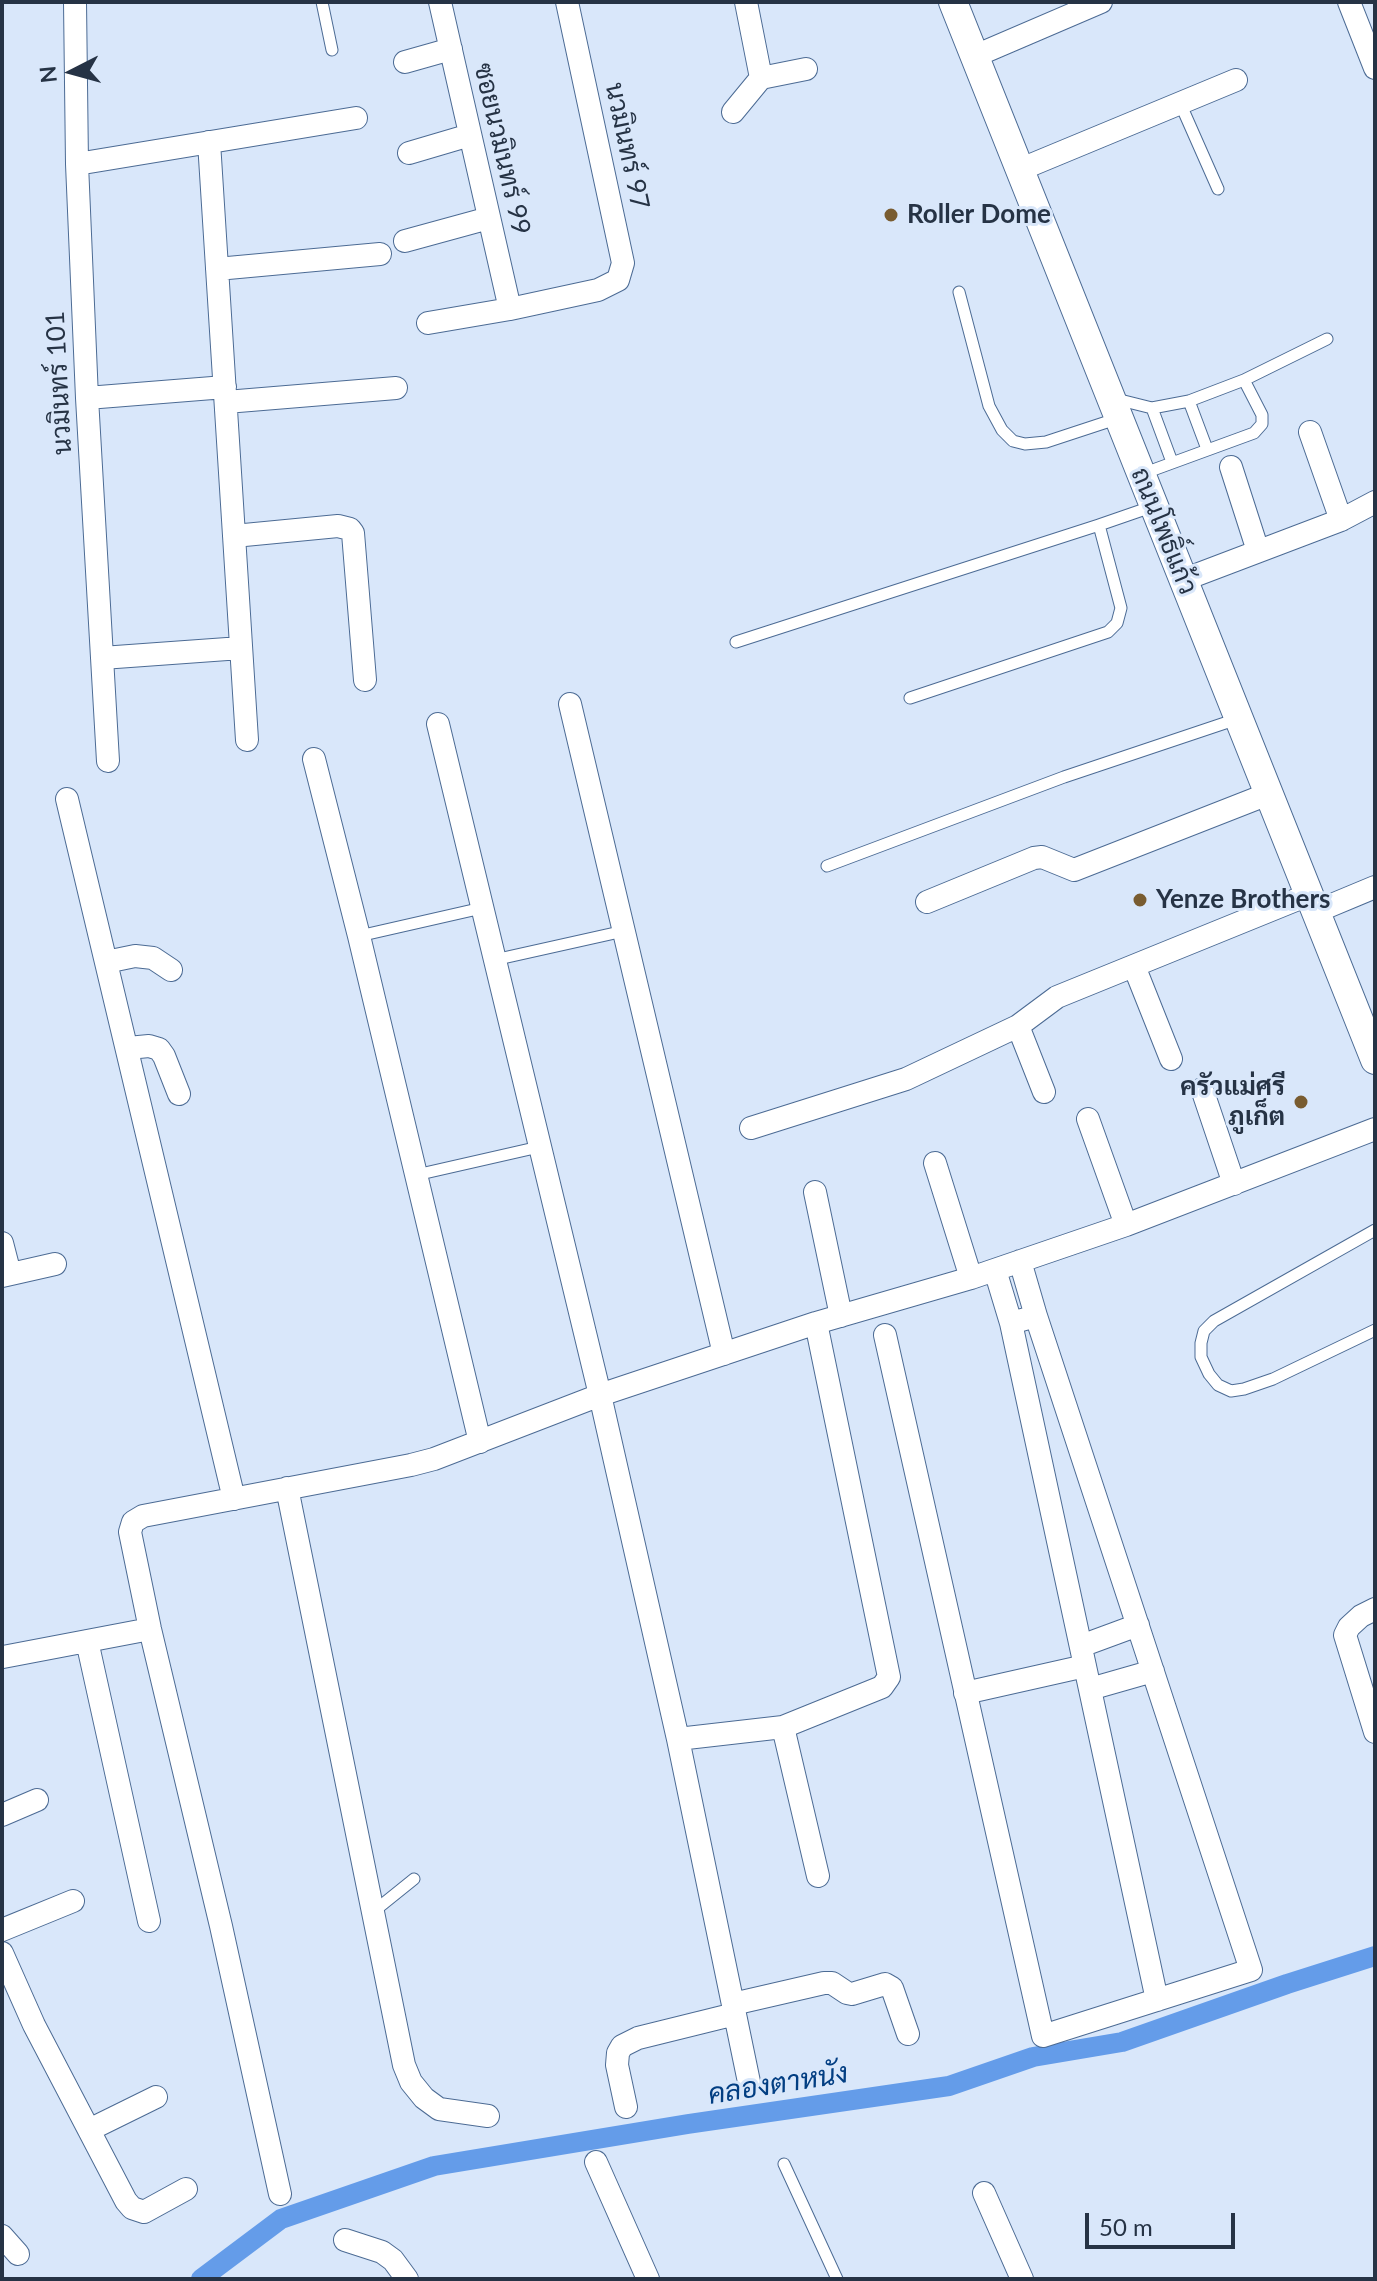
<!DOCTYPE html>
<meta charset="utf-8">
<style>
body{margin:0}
#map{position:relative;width:1377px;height:2281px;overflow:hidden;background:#d9e7fa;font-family:Lato,sans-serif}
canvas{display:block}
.frame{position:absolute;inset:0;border:4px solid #263345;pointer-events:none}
.north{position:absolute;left:32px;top:32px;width:80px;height:80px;-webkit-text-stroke:6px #d9e7fa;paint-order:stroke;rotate:264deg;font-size:22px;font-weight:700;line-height:32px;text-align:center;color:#263345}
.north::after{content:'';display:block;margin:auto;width:28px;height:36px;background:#263345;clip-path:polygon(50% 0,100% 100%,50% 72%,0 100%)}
.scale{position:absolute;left:1085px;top:2213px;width:150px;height:36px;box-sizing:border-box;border:4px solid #263345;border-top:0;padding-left:10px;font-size:24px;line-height:28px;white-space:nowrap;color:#263345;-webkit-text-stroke:6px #d9e7fa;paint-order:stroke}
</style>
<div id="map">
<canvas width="1377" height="2281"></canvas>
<div class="frame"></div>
<div class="north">N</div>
<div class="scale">50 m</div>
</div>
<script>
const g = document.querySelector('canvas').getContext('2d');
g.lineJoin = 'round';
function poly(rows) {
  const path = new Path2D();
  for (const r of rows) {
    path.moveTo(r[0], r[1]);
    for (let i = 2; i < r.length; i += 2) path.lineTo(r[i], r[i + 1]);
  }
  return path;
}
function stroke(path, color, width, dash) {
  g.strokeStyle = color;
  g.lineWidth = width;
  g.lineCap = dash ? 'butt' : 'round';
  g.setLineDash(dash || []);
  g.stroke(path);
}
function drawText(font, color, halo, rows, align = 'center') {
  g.font = font + ' Lato,Sarabun,sans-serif';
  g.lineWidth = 6;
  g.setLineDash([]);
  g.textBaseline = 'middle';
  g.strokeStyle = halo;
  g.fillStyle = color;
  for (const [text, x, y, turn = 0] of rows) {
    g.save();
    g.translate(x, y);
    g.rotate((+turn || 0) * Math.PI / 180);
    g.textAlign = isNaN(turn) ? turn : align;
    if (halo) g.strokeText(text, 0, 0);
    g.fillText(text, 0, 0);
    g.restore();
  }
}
stroke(poly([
 [201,2279,281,2219,434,2166,688,2124,949,2086,1033,2057,1122,2042,1287,1984,1375,1956]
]), '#649ce9', 20);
const service = poly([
 [322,2,332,50],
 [1180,103,1218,189],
 [959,292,989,406,1002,430,1013,441,1025,444,1046,442,1119,418],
 [1244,380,1327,339],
 [1116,399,1152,408,1189,401,1244,380,1262,415,1262,424,1254,433,1142,474],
 [1189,401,1207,449],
 [1152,408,1172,462],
 [1099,525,1154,506],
 [736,642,1099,525,1121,608,1117,623,1108,632,910,698],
 [827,866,1064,777,1237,719],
 [359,936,482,908],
 [494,960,624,931],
 [416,1175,539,1147],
 [1375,1230,1214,1321,1204,1331,1201,1343,1201,1357,1209,1374,1218,1385,1231,1391,1244,1389,1273,1379,1375,1330],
 [373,1912,414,1879],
 [784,2164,837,2279]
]);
const minor = poly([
 [75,2,77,164,87,398,108,761],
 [440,2,510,309],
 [746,2,761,78,806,69],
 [1349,2,1375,68],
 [975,56,1101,2],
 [405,62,451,49],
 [733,112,761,78],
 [209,142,247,740],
 [409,153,470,135],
 [77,164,356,118],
 [1019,170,1236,80],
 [405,241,489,218],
 [217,269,380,254],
 [428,323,510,309,598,290,618,280,623,263,567,2],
 [87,398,225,387],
 [226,402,396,388],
 [1310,432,1341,520],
 [1231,467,1258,551],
 [234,536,338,526,350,529,353,533,365,680],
 [1183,580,1341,520,1375,502],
 [102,658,241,648],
 [570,704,724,1354],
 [438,724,600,1395,678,1739,749,2082],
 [314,759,359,936,480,1442],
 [67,799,234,1499],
 [927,902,1034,858,1042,857,1074,870,1268,794],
 [1315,912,1375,887],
 [106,962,135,956,153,958,171,970],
 [1134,966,1171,1059],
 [1018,1026,1044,1092],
 [128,1048,149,1046,159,1049,164,1056,179,1094],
 [1202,1089,1234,1184],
 [1088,1119,1126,1225],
 [751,1128,906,1079,1018,1026,1057,997,1308,895],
 [935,1163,971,1278],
 [815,1192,841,1316],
 [2,1243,10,1274],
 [1020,1261,1036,1316],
 [995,1270,1011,1323,1157,2000],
 [2,1276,55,1264],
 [816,1323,889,1677,882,1687,783,1727,818,1876],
 [885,1335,1043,2036,1251,1970,1036,1316,1011,1323],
 [287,1488,404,2065,411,2082,424,2098,439,2109,488,2116],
 [1375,1609,1361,1616,1349,1627,1345,1635,1375,1732],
 [87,1641,149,1921],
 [1081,1646,1138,1625],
 [3,1657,150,1629],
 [1090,1689,1153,1671],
 [965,1693,1085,1666],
 [678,1739,783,1727],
 [2,1815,37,1800],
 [2,1930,73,1901],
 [2,1953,34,2025,126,2201,132,2208,144,2212,186,2189],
 [733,2004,824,1983,832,1983,847,1993,852,1994,885,1984,892,1988,908,2034],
 [626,2107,617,2065,618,2053,622,2046,638,2038,735,2014],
 [89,2130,156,2097],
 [596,2162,648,2279],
 [984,2193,1022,2279],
 [280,2194,221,1926,150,1629,130,1532,133,1522,143,1516,411,1465,434,1459,600,1395,816,1323,971,1278,1126,1225,1375,1129],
 [2,2236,18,2254],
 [345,2240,382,2252,393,2260,407,2279]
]);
const tertiary = poly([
 [953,2,1375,1060]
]);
stroke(service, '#4c6b94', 13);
stroke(minor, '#4c6b94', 24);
stroke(tertiary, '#4c6b94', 30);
stroke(service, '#fff', 11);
stroke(minor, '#fff', 22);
stroke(tertiary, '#fff', 28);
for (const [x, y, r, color] of [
 [891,215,8,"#795c30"],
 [1140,900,8,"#795c30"],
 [1301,1102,8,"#795c30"]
]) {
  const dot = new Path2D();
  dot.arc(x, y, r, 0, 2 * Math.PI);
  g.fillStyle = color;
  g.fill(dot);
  stroke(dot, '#d9e7fa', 3);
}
drawText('26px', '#263345', '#d9e7fa', [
 ["นวมินทร์ 97",627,146,78],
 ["ซอยนวมินทร์ 99",502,149,77],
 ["นวมินทร์ 101",59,383,-93],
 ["ถนนโพธิ์แก้ว",1164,531,68]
]);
drawText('bold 26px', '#263345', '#d9e7fa', [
 ["Roller Dome",907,215],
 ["Yenze Brothers",1156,900],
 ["ครัวแม่ศรี",1285,1087,"right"],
 ["ภูเก็ต",1285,1117,"right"]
], 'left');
drawText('italic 28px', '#023e82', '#d9e7fa', [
 ["คลองตาหนัง",778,2084,-9]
]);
</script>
